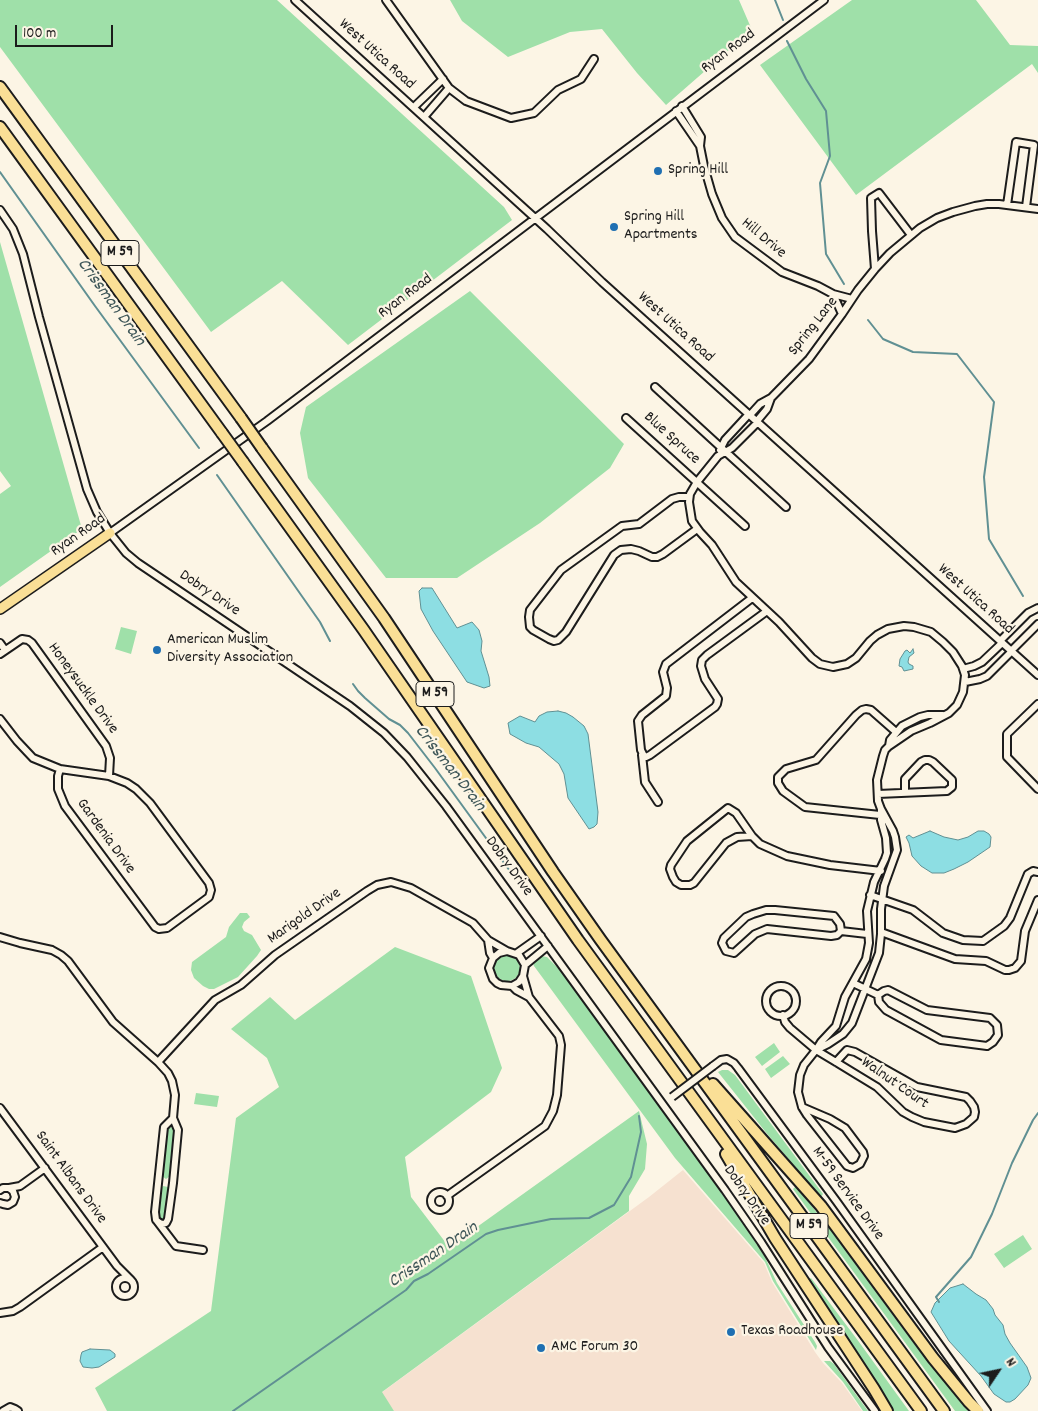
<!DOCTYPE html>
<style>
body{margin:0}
#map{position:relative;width:1038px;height:1411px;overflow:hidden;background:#fcf5e5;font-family:Dekko,sans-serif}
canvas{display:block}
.north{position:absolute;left:973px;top:1346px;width:50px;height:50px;-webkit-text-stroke:4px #fcf5e5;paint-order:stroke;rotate:56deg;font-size:14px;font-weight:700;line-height:20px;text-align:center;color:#1c1c1c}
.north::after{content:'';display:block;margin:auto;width:18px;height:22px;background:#1c1c1c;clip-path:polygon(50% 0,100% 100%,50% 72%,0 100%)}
.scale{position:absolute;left:15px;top:25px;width:98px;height:22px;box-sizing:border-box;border:2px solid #1c1c1c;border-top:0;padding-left:6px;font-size:15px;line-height:18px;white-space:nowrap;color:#1c1c1c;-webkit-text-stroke:4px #fcf5e5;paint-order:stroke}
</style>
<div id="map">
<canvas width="1038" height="1411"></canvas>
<div class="north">N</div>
<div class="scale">100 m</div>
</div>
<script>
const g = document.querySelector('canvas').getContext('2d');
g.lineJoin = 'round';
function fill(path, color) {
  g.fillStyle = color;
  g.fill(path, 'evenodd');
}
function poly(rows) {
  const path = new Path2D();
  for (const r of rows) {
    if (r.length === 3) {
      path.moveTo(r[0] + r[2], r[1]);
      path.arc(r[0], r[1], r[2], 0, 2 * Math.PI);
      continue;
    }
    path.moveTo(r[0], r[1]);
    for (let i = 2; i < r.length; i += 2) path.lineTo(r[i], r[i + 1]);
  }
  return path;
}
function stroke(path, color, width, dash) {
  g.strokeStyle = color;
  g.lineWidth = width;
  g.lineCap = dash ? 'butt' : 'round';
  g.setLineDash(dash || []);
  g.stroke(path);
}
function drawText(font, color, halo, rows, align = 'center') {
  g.font = font + ' Dekko,sans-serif';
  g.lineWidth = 4.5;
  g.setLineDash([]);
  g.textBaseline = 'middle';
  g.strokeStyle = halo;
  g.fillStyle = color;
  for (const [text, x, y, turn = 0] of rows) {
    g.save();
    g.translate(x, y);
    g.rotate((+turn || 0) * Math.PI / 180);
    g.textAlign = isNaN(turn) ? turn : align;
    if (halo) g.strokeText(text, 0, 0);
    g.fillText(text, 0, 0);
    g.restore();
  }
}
fill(poly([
 [683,1170,764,1263,772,1282,815,1352,823,1363,842,1383,862,1411,394,1411,381,1393,649,1197]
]), '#f6e1d0');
fill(poly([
 [0,0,277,0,504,207,512,220,348,345,282,281,211,332,0,47],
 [450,0,739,0,752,30,666,105,637,73,602,29,570,32,508,57,462,21],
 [852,0,976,0,1010,45,1038,46,1038,73,1032,64,856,195,760,65],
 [0,242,82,529,0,587,0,494,11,486,0,471],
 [470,291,624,444,610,468,540,523,457,578,386,578,308,478,300,433,306,407],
 [121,627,137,631,131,654,115,649],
 [240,913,247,913,250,917,244,922,242,927,244,931,252,935,261,950,257,956,238,977,214,989,209,989,203,986,194,978,191,970,192,962,226,937,229,927],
 [395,947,471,976,502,1068,491,1092,405,1157,411,1197,449,1247,639,1111,647,1144,645,1169,629,1196,629,1211,382,1392,394,1411,107,1411,95,1388,211,1311,236,1118,279,1087,267,1058,231,1029,270,997,295,1020],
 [507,968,13],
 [541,956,547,957,562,972,726,1197,765,1257,777,1283,815,1342,817,1346,816,1350,773,1281,765,1262,675,1158,534,966,533,963,536,958],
 [774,1043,780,1052,762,1066,755,1057],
 [783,1056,790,1064,771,1078,765,1069],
 [722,1070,728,1070,735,1075,823,1194,821,1197,768,1135,718,1072],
 [196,1093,219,1096,217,1107,194,1104],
 [172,1127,175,1130,170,1176,166,1179,162,1176,167,1129],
 [163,1186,168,1187,169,1189,166,1215,165,1218,161,1220,159,1217,158,1214,161,1189],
 [796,1186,832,1232,915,1345,968,1411,955,1411,793,1189],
 [1023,1235,1032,1249,1004,1268,994,1254],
 [811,1278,859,1342,909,1411,894,1411,809,1279],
 [824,1361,830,1361,834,1364,868,1411,863,1411,843,1382]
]), '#9fe0a9');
const water = poly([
 [422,588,432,588,457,628,472,622,479,630,482,641,481,651,489,677,490,686,484,688,467,682,433,631,421,609,419,591,422,588],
 [913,649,914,653,909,657,908,662,909,664,913,666,913,669,904,671,902,667,899,666,900,659,905,651,907,650,910,653,913,649],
 [558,711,566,713,573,717,584,726,588,734,598,812,597,824,594,827,589,829,568,798,564,774,559,764,539,747,526,743,510,734,508,723,520,716,535,722,539,716,547,712,558,711],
 [930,831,944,837,958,840,968,837,978,831,984,831,989,834,991,837,990,847,968,862,954,869,944,873,932,873,921,866,912,856,909,843,906,837,909,835,913,838,930,831],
 [963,1284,976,1294,986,1300,993,1309,995,1315,1003,1325,1005,1334,1010,1343,1027,1367,1031,1378,1028,1385,1015,1399,1010,1402,1006,1402,994,1394,981,1376,949,1341,931,1312,935,1303,950,1288,963,1284],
 [90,1349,110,1350,115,1354,115,1357,99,1367,92,1368,83,1367,80,1361,81,1355,82,1352,90,1349]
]);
fill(water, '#8ddee3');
stroke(water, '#609093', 1);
stroke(poly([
 [775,0,783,20],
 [787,41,806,79,826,111,830,156,820,183,826,254,844,284],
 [0,172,95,306,199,448],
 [868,320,883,339,913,352,957,354,994,402,984,477,989,539,1023,596],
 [217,475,320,622,330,641],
 [353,684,358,691,365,698,389,719,400,725,408,733,435,768,515,878],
 [939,1302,936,1297,971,1257,992,1214,1012,1163,1033,1120,1038,1113],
 [233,1411,406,1290,414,1281,428,1274,486,1234,498,1230,551,1219,589,1218,614,1205,631,1177,641,1132,639,1116]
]), '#609093', 2);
const minor = poly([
 [295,0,547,229,602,282,1038,675],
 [386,0,449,88,466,101,511,118,534,113,558,90,581,79,594,59],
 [414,107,443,79],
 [676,111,700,146,701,137,682,106],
 [424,117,449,88],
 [700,146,704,166,712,194,722,218,735,237,782,272,818,286,833,294],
 [1007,205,1016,142,1034,145,1026,207],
 [0,210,13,229,23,254,39,317,87,489,97,512,110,533,126,553,138,563,350,706,384,733,407,757,446,806,725,1190,761,1242,828,1347,875,1411],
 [875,269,890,253,920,228,937,218,953,212,975,206,987,204,999,204,1038,209],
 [842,314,833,294,852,299],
 [655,387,786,507],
 [771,398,809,359,842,314,858,290,875,269,872,231,871,198,879,193,911,235],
 [750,415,760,404,771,398,767,409,757,421],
 [626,418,745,526],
 [758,422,732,448,718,456,697,482,690,494,689,502,692,521,700,532,712,545,736,582,779,622,812,658,820,664,833,667,847,664,856,658,870,641,877,635,888,629,904,626,914,627,931,632,943,642,953,652,962,666,965,675,963,692,957,705,949,713,930,723,911,731,889,746],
 [720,450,725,440,749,414],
 [689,497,679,497,672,499,639,524,622,526,561,570,530,610,529,617,530,627,533,630,549,639,554,641,558,640,566,632,614,555,621,550,631,549,639,551,652,557,657,557,663,554,697,529],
 [110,533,267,421,824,0],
 [752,598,666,664,663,672,667,688,666,696,642,715,638,721,641,750,644,756,646,757,650,755,715,707,717,704,718,699,705,679,701,666,702,660,707,655,767,611],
 [1000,641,1028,613,1038,608],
 [0,643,5,650],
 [1011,651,1038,624],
 [0,654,22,639,28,640,32,643,106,746,110,758,109,776,127,783,136,789,150,803,209,883,211,890,209,897,167,928,159,929,155,927,65,806,58,789,58,776,60,769,33,758,17,741,0,719],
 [963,669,974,666,982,662,1002,643],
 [965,682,980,679,987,676,1012,651],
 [1038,704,1007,734,1007,757,1038,789],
 [642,755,645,782,658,802],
 [60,769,109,776],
 [878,794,947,791,952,787,952,780,933,762,929,760,925,760,921,762,905,779,905,792],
 [881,809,881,820,886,838,887,853,885,859,874,882,867,911,869,943,866,959,845,997,836,1026,821,1042,816,1050,828,1044,843,1034,852,1023,879,953,881,934,881,909,884,886,897,850,895,837,893,831,881,809,878,801,877,780,883,756,885,750,889,746,890,740,902,726,920,717,928,715,943,715],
 [880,815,805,807,783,791,778,783,778,777,786,769,816,760,856,715,862,710,866,709,871,710,896,732],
 [752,836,737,837,726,843,694,883,690,885,681,885,676,882,673,877,670,869,671,865,687,841,728,808,736,813,752,836,760,844,787,856,830,865,881,871],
 [870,895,913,910,943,933,963,940,983,941,1004,926,1010,918,1028,874,1033,871,1038,872],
 [841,931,840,924,834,916,775,910,766,910,753,914,746,917,724,938,722,943,726,951,734,953,755,934,767,929,831,936,837,935,841,931,867,934],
 [881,932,955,959,986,961,1005,970,1009,970,1015,968,1021,961,1025,931,1038,900],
 [0,937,20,943,52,950,61,955,68,961,113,1022,158,1062,168,1073,172,1081,175,1095,173,1118],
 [488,940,490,953,493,958],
 [517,953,541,936],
 [525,965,548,946],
 [853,983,878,995,879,1002,886,1010,941,1040,987,1046,993,1042,998,1035,997,1025,990,1018,927,1010,888,990,884,991,878,995],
 [512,986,516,990,529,997],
 [781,1001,15],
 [783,1015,785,1022,790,1028,816,1050,836,1062,877,1087,903,1112,912,1117,924,1122,955,1128,966,1124,974,1117,975,1112,974,1107,970,1101,966,1097,917,1087,855,1052,847,1050,836,1062],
 [158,1062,215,1000,241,985,275,955,367,891,377,885,391,882,411,888,473,923,488,940,507,951],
 [713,1066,721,1060,727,1059,734,1063,738,1068,837,1202,987,1411],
 [802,1107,830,1119,845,1128,863,1152,864,1156,860,1164,853,1168,847,1166,807,1115,802,1107,798,1092,800,1075,804,1065,816,1050],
 [0,1108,117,1266,131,1280],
 [173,1118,178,1130,173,1183,168,1219,166,1223,161,1224,156,1220,155,1212,164,1127,173,1118],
 [9,1188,20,1186,45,1168],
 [0,1190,3,1188,9,1188,13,1191,15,1197,13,1202,8,1205,3,1204,0,1203],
 [440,1201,9],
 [447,1196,451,1193,545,1126,553,1111,557,1095,561,1045,559,1036,529,997,523,976,525,965,519,955,507,951,499,953,493,958,489,968,493,979,497,983,501,985,512,986,519,982,523,976],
 [157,1221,176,1246,203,1250],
 [125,1287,9],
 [0,1313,13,1311,20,1307,103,1247],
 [3,1411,10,1407,15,1409,18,1411]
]);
const major = poly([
 [0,609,110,533]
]);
const highway = poly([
 [0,87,241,418],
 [0,127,222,433],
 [262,448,384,618,553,872,600,939,944,1411],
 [243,462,363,629,578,940,921,1411],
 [713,1084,821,1206,933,1358,969,1402,978,1411],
 [726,1154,775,1238,874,1389,887,1411]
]);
stroke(minor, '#1c1c1c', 10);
stroke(major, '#1c1c1c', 12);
stroke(highway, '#1c1c1c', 14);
stroke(minor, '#fcf5e5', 6);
stroke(major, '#fadf96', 9);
stroke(highway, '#fadf96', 10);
const minorBridge = poly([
 [672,1097,713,1066]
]);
const highwayBridge = poly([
 [241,418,262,448],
 [222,433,243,462]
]);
stroke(minorBridge, '#1c1c1c', 10, []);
stroke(highwayBridge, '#1c1c1c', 14, []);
stroke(minorBridge, '#fcf5e5', 6);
stroke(highwayBridge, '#fadf96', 10);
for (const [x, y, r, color] of [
 [658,171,5,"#1f6fb2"],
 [614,227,5,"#1f6fb2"],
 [157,650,5,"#1f6fb2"],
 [731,1332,5,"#1f6fb2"],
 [541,1348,5,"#1f6fb2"]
]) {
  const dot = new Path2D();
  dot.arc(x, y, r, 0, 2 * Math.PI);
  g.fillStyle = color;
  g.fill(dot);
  stroke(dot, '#fcf5e5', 2);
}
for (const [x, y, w] of [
 [120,253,38],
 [435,694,38],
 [809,1226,38]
]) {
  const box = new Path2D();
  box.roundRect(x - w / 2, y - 12.5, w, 25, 4);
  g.fillStyle = '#fcf5e5';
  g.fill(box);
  stroke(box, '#1c1c1c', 1);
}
drawText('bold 15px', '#1c1c1c', null, [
 ["M 59",120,253],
 ["M 59",435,694],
 ["M 59",809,1226]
]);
drawText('16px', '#1c1c1c', '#fcf5e5', [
 ["Ryan Road",729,52,-37],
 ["West Utica Road",376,55,42],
 ["Hill Drive",763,239,40],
 ["Ryan Road",406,297,-37],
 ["Spring Lane",814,327,-52],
 ["West Utica Road",675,328,42],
 ["Blue Spruce",671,439,42],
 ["Ryan Road",79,536,-35],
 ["Dobry Drive",209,594,34],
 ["West Utica Road",975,600,42],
 ["Honeysuckle Drive",82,689,54],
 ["Gardenia Drive",105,837,54],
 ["Dobry Drive",508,867,54],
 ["Marigold Drive",305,917,-35],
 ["Walnut Court",894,1084,35],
 ["Saint Albans Drive",70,1178,54],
 ["M-59 Service Drive",847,1194,54],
 ["Dobry Drive",746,1196,55]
]);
drawText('16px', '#1c1c1c', '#fcf5e5', [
 ["Spring Hill",668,171],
 ["Spring Hill",624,218],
 ["Apartments",624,236],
 ["American Muslim",167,641],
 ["Diversity Association",167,659],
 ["Texas Roadhouse",741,1332],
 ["AMC Forum 30",551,1348]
], 'left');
drawText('italic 18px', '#3e5658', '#fcf5e5', [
 ["Crissman Drain",110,303,54],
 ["Crissman Drain",449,769,52],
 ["Crissman Drain",434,1256,-34]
]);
</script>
